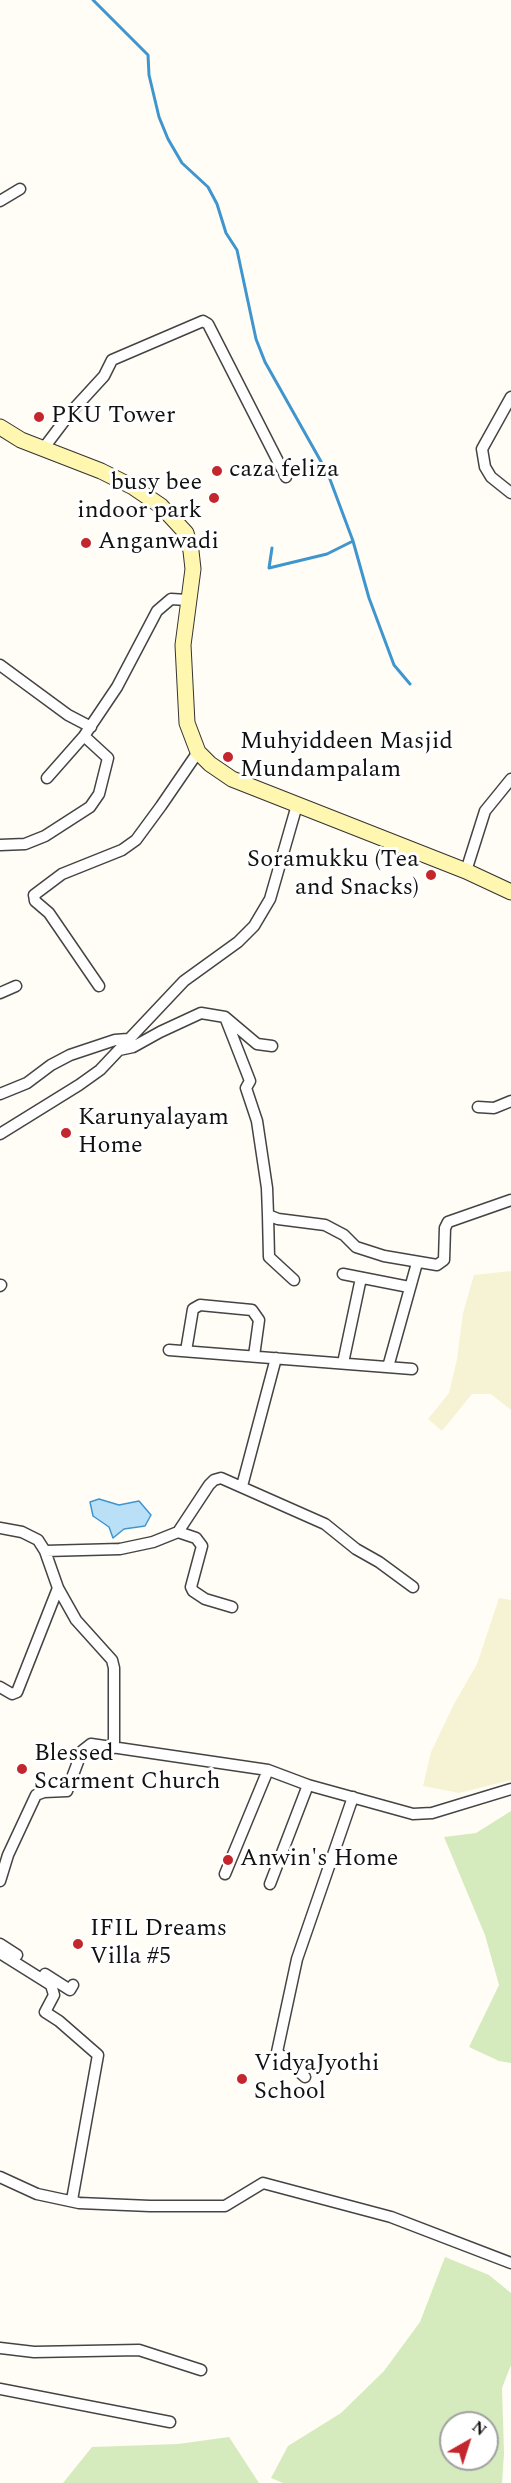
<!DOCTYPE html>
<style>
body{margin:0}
#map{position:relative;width:511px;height:2483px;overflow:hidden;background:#fffdf5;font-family:Spectral,serif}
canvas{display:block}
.north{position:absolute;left:439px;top:2411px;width:60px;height:60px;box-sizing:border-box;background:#fff;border:2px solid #a0a0a0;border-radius:50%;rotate:39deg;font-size:16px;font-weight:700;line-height:24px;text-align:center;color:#111}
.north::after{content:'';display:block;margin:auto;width:21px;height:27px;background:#c4262e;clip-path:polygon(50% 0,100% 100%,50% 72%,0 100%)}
</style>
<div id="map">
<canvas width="511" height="2483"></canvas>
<div class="north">N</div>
</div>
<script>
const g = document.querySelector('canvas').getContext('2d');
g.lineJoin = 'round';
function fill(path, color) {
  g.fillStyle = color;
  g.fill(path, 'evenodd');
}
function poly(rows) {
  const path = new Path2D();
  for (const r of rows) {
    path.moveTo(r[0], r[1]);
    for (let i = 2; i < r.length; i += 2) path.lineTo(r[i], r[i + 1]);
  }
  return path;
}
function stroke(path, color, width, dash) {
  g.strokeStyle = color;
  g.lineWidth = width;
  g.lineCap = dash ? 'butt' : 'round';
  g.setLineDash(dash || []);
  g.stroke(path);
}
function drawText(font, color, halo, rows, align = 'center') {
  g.font = font + ' Spectral,serif';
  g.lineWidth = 6;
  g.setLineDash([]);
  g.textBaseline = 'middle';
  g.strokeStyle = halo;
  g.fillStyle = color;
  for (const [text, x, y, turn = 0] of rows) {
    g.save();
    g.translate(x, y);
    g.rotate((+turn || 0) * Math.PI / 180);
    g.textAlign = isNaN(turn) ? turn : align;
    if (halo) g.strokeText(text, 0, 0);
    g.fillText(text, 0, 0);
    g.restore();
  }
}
fill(poly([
 [511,1271,511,1410,491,1394,472,1394,442,1431,428,1419,449,1393,457,1359,463,1313,474,1275],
 [499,1598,511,1600,511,1780,459,1793,423,1786,431,1752,454,1704,477,1664]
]), '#f6f3d4');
fill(poly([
 [511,1811,511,2063,499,2061,469,2047,499,1985,485,1935,444,1837,476,1833],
 [445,2257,489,2275,511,2293,511,2365,502,2388,504,2453,502,2483,283,2483,271,2478,288,2446,341,2413,384,2371,420,2322],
 [451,2423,487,2423,487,2459,451,2459],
 [229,2437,259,2483,63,2483,92,2447,178,2444]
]), '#d5ebbd');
const water = poly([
 [99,1499,119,1505,139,1501,151,1515,145,1526,124,1529,113,1538,109,1527,93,1516,90,1502,99,1499]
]);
fill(water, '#b9e0f7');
stroke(water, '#3f96cf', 1.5);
stroke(poly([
 [93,0,148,55,149,75,159,117,168,139,182,163,208,187,217,204,226,233,237,250,256,339,265,362,328,474,353,541,327,554,269,568,272,548],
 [353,541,369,598,394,665,410,684]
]), '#3f96cf', 3);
const minor = poly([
 [0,201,20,189],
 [511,397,482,449,485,467,491,477,511,493],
 [43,449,71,412,104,376,112,360,203,321,208,324,286,477],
 [0,665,68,715,91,727],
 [47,778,84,736],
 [0,845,25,844,45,836,90,807,99,794,108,758,84,736,117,687,157,611,171,599,187,600],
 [466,871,485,811,511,779],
 [99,986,49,913,35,901,34,895,62,874,122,850,136,840,161,806,198,752],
 [0,993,16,986],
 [225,1017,250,1081,246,1088,257,1121,267,1188,268,1215,278,1219,325,1225,344,1235,356,1247,384,1256,437,1265,444,1260,445,1228,448,1222,511,1200],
 [119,1050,133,1047,160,1032,201,1013,225,1017,257,1044,272,1046],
 [0,1094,27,1083,51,1065,70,1055,115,1040,128,1039],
 [478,1107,494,1108,511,1101],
 [0,1134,79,1085,100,1070,184,981,238,942,254,926,270,899,297,805],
 [268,1215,269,1257,294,1280],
 [343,1274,409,1287],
 [0,1286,1,1285],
 [169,1350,412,1369],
 [186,1351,193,1309,200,1305,252,1310,259,1320,254,1356],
 [343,1363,361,1278],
 [388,1367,417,1263],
 [242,1486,276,1358],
 [0,1528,22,1532,38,1540,45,1551,58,1588,76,1620,112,1660,114,1668,114,1748],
 [178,1532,196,1538,202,1546,191,1587,193,1591,205,1599,232,1607],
 [45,1551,120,1549,153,1542,178,1532,209,1485,214,1480,221,1478,325,1524,356,1549,379,1562,413,1587],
 [0,1687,12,1694,17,1692,58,1588],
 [225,1874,268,1770],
 [0,1881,8,1855,36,1795,44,1792,67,1791,82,1751,91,1744,268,1770,308,1785,413,1814,432,1813,511,1789],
 [270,1884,308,1785],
 [0,1944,17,1955],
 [0,1953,51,1985,54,1995,45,2012,59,2021,98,2055,72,2200],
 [45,1974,70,1990,73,1985],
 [305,2077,277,2052,297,1959,353,1797],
 [0,2177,37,2194,79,2203,150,2206,225,2206,263,2183,391,2217,511,2263],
 [0,2348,34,2352,139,2350,201,2370],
 [0,2389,170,2422]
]);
const secondary = poly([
 [0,427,21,440,101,471,133,487,161,506,186,533,191,551,193,569,183,645,187,723,198,752,210,764,232,779,466,871,511,892]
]);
stroke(minor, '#444', 13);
stroke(secondary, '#333', 17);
stroke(minor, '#fff', 10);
stroke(secondary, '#fff6b0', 15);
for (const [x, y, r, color] of [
 [39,417,6,"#c4262e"],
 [217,471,6,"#c4262e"],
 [214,498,6,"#c4262e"],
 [86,543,6,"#c4262e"],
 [228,757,6,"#c4262e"],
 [431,875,6,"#c4262e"],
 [66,1133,6,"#c4262e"],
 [22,1769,6,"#c4262e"],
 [228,1860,6,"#c4262e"],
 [78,1944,6,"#c4262e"],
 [242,2079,6,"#c4262e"]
]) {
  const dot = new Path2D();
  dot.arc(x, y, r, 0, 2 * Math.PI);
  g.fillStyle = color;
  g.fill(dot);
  stroke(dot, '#fff', 2);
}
drawText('24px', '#111', '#fff', [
 ["PKU Tower",51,417],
 ["caza feliza",229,471],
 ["busy bee",202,484,"right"],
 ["indoor park",202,512,"right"],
 ["Anganwadi",98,543],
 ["Muhyiddeen Masjid",240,743],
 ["Mundampalam",240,771],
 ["Soramukku (Tea",419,861,"right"],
 ["and Snacks)",419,889,"right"],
 ["Karunyalayam",78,1119],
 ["Home",78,1147],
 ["Blessed",34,1755],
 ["Scarment Church",34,1783],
 ["Anwin's Home",240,1860],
 ["IFIL Dreams",90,1930],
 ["Villa #5",90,1958],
 ["VidyaJyothi",254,2065],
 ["School",254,2093]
], 'left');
</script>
